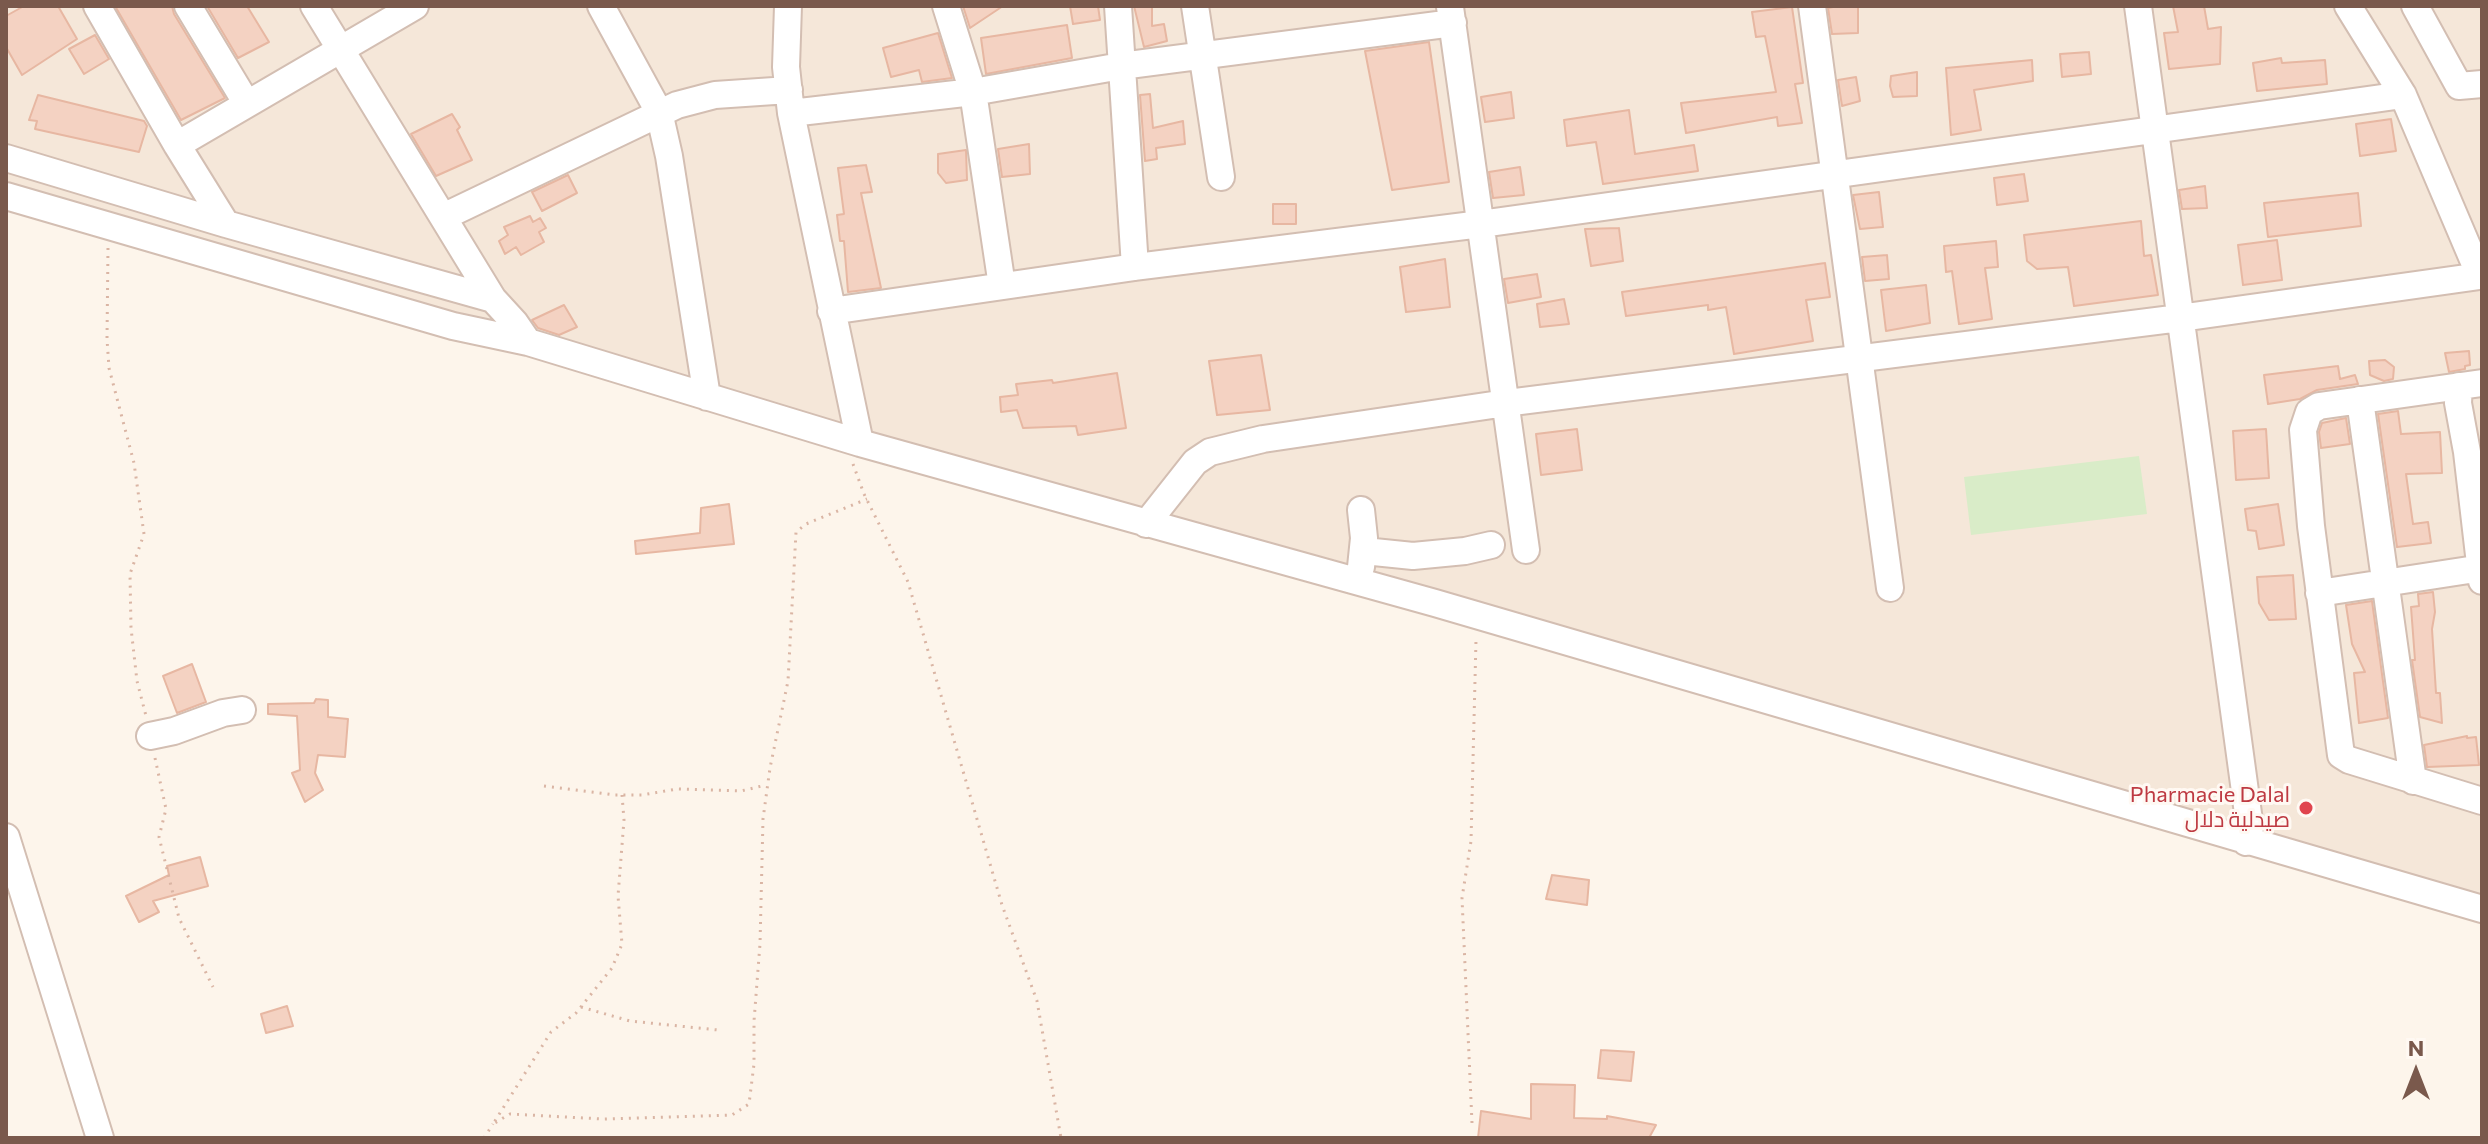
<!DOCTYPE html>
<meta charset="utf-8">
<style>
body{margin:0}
#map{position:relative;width:2488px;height:1144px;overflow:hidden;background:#fdf5eb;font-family:Commissioner,sans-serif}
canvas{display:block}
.frame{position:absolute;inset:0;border:8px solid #7a594c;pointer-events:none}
.north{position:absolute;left:2376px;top:1032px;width:80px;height:80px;-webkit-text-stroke:6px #fff9f3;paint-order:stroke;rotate:0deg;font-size:22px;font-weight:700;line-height:32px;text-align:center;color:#7a594c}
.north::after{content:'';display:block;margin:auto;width:28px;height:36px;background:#7a594c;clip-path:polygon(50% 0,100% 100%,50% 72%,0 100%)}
</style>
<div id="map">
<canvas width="2488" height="1144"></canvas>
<div class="frame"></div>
<div class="north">N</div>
</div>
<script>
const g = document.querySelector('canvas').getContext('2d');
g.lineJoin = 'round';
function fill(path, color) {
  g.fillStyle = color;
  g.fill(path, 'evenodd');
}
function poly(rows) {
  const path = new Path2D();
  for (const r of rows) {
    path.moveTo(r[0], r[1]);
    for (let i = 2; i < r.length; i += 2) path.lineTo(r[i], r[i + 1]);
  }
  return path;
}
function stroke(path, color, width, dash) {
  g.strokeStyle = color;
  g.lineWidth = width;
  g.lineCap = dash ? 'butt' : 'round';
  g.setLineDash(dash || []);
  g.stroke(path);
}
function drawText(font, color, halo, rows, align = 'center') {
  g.font = font + ' Commissioner,Cairo,sans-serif';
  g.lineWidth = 6;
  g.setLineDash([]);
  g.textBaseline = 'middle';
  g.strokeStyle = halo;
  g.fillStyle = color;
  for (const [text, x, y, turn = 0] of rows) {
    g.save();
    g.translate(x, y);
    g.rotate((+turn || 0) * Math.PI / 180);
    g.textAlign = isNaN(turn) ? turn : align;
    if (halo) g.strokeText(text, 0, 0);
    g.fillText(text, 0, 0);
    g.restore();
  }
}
fill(poly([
 [6,6,2482,6,2482,909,6,207]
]), '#f5e7d9');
fill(poly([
 [2139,456,2147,514,1971,535,1964,477]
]), '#d9ecc8');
const building = poly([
 [24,6,58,6,77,39,22,75,6,47,6,16,24,6],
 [115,6,172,6,174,14,225,98,181,120,115,6],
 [207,6,247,6,269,42,238,58,207,6],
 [963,6,1003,6,970,28,963,6],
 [1070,6,1098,6,1100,20,1073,24,1070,6],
 [1134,6,1152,6,1152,26,1164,24,1167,41,1144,47,1134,6],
 [1838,6,1858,6,1858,33,1832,34,1828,8,1838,6],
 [2173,6,2204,6,2208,29,2221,27,2220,64,2169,69,2164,33,2178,32,2173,6],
 [1792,7,1803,83,1795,84,1802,123,1778,126,1777,117,1686,133,1681,103,1776,92,1765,36,1756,37,1752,12,1792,7],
 [1067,25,1072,58,986,74,981,38,1067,25],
 [938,33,952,78,922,82,919,70,891,77,883,48,938,33],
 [95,35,109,59,84,74,69,49,95,35],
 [1429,42,1449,182,1392,190,1365,51,1429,42],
 [2089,52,2091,74,2062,77,2060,54,2089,52],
 [2281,58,2282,63,2325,60,2327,84,2257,91,2253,63,2281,58],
 [2032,60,2033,81,1974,90,1981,130,1951,135,1946,68,2032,60],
 [1917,72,1917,96,1893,97,1890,86,1891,76,1917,72],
 [1856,77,1860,101,1842,106,1838,80,1856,77],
 [1511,92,1514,118,1485,122,1481,97,1511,92],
 [1150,94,1153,128,1183,121,1185,144,1156,148,1157,159,1145,161,1140,95,1150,94],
 [38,95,144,121,147,126,139,152,35,129,37,121,29,120,38,95],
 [1629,110,1635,154,1694,145,1698,171,1603,184,1596,142,1567,146,1564,120,1629,110],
 [452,114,460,127,457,130,472,160,436,176,411,134,452,114],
 [2391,119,2396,151,2360,156,2356,124,2391,119],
 [1029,144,1030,174,1002,177,998,149,1029,144],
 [966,150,967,180,946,183,938,173,938,154,966,150],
 [866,165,872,192,861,193,881,288,848,292,844,241,840,241,837,215,844,214,838,168,866,165],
 [1520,167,1524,195,1493,198,1489,172,1520,167],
 [2024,174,2028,201,1997,205,1994,178,2024,174],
 [568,175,577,193,542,211,532,192,568,175],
 [2205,186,2207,208,2182,209,2179,190,2205,186],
 [1879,192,1883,227,1860,229,1853,195,1879,192],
 [2358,193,2361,226,2268,237,2264,203,2358,193],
 [1273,204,1296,204,1296,224,1273,224,1273,204],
 [530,216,533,222,540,218,546,228,539,232,544,242,521,255,516,247,505,254,499,241,508,235,504,227,530,216],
 [2141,221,2144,256,2151,255,2158,295,2074,306,2068,267,2037,269,2027,261,2024,235,2141,221],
 [1619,228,1623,261,1591,266,1585,229,1619,228],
 [2277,240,2282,280,2243,285,2238,245,2277,240],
 [1996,241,1998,267,1985,268,1992,319,1959,324,1952,271,1946,272,1944,246,1996,241],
 [1887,255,1889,279,1865,281,1862,257,1887,255],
 [1445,259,1450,307,1406,312,1400,267,1445,259],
 [1825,263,1830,297,1806,300,1813,341,1734,354,1726,307,1708,310,1708,305,1626,316,1622,292,1825,263],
 [1537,274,1541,297,1508,303,1504,279,1537,274],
 [1926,285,1930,323,1886,331,1881,290,1926,285],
 [1564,299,1569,324,1540,327,1537,304,1564,299],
 [564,305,577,327,559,335,538,328,532,320,564,305],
 [2469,351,2470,365,2465,366,2465,369,2449,372,2445,353,2469,351],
 [1261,355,1270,410,1217,415,1209,361,1261,355],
 [2385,360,2394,367,2393,379,2384,381,2370,375,2369,361,2385,360],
 [2338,366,2340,379,2355,375,2358,384,2317,390,2300,399,2268,404,2264,375,2338,366],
 [1117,373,1126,428,1078,435,1076,426,1023,428,1017,410,1001,412,1000,397,1018,395,1016,384,1052,380,1053,383,1117,373],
 [2398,411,2401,434,2440,432,2442,473,2406,474,2413,524,2428,522,2431,543,2397,547,2378,414,2398,411],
 [2346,418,2350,444,2321,448,2319,432,2322,423,2346,418],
 [1577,429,1582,470,1541,475,1536,434,1577,429],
 [2266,429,2269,478,2236,480,2233,431,2266,429],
 [729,504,734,544,636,554,635,541,700,533,701,508,729,504],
 [2278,504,2284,545,2259,549,2256,531,2248,530,2245,509,2278,504],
 [2293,575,2296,619,2269,620,2259,603,2257,577,2293,575],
 [2433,592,2435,612,2432,629,2436,693,2440,693,2442,723,2420,717,2412,660,2415,660,2411,607,2419,606,2418,594,2433,592],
 [2372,601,2388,718,2359,723,2354,673,2365,672,2352,644,2346,605,2372,601],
 [192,664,206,702,177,713,163,676,192,664],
 [316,699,328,700,328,717,348,719,345,757,318,755,315,773,323,790,305,802,292,773,300,770,297,716,268,714,268,704,314,703,316,699],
 [2467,736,2467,738,2476,737,2479,765,2427,767,2424,745,2467,736],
 [200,857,208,886,153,901,159,912,139,922,126,896,169,875,167,866,200,857],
 [1552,875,1589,880,1587,905,1546,899,1552,875],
 [287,1006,293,1026,266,1033,261,1014,287,1006],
 [1601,1050,1634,1052,1631,1081,1598,1078,1601,1050],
 [1531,1084,1575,1085,1574,1118,1607,1119,1607,1116,1656,1125,1649,1138,1478,1138,1481,1111,1531,1119,1531,1084]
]);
fill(building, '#f4d2c2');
stroke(building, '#e7b7a2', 2);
const minor = poly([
 [97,6,177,145,226,224],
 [188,6,247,104],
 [314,6,493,299],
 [601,6,659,112,669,156,707,397],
 [788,6,786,67,791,113,860,443],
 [946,6,973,92,1002,286],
 [1118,6,1135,267],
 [1195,6,1221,177],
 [1812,6,1890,588],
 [2138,6,2250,828,2246,842],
 [2415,6,2459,86,2482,84],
 [1450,7,1526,550],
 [791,113,973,92,1121,66,1453,23],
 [177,145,415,6],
 [6,158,226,224,493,299,515,323,528,342],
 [6,196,453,326,528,342,860,443,1435,603,2482,909],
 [443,217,677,105,715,95,789,90],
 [831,311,1135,267,1481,224,2403,95],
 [2482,383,2319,406,2309,412,2303,430,2311,526,2341,755,2349,760,2482,801],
 [2459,386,2458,403,2467,452,2482,581],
 [2360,400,2413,781],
 [1361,510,1364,538,1361,567],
 [1146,524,1195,462,1210,452,1263,439,1506,403,2180,318,2480,276,2403,95,2348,6],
 [1364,551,1413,556,1465,551,1491,545],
 [2319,593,2482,568],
 [150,736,174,731,223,713,242,710],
 [6,837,100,1138]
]);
stroke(minor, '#d3beb2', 30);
stroke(poly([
 [108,248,107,339,109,368,134,463,144,534,130,574,131,628,137,681,146,716],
 [853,464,864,494,908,582,1002,905,1037,1001,1061,1138],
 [155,758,166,809,159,837,179,918,213,987],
 [544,786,615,795,642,795,677,789,741,791,766,785],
 [622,795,624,820,618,896,622,944,612,968,576,1013,551,1032,493,1124,510,1114,603,1119,732,1115,749,1104,754,1064,754,1021,760,944,763,819,770,768,788,681,796,532,806,524,867,499],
 [581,1007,630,1021,718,1030],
 [1472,1123,1462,898,1471,841,1476,640],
 [484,1138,493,1124]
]), '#dab5a4', 3, [2, 6]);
stroke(minor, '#fff', 26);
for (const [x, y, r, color] of [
 [2306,808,8,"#e0444e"]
]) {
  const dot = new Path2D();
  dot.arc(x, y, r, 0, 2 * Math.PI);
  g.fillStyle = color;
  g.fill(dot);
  stroke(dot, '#fff9f3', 3);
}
drawText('22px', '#be3a42', '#fff9f3', [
 ["Pharmacie Dalal",2290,795],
 ["صيدلية دلال",2290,820]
], 'right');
</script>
